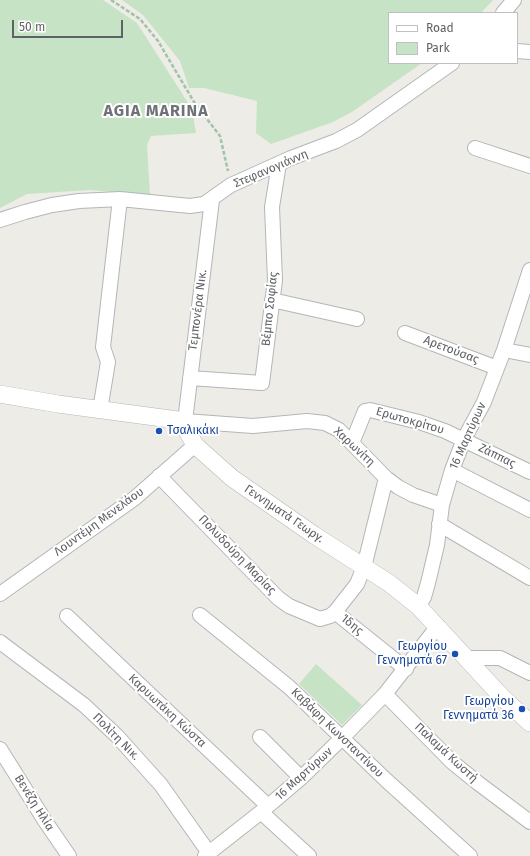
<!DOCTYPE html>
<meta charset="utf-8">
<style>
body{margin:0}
#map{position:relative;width:530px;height:856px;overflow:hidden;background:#eeece6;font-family:"Fira Sans",sans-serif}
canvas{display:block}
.legend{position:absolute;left:388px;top:12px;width:130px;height:52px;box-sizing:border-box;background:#fff;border:1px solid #bfc0c1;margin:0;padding:5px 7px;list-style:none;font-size:12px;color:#5e6165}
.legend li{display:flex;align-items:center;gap:8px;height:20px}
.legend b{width:20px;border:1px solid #bfc0c1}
.scale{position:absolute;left:12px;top:20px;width:111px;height:18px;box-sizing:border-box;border:2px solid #5e6165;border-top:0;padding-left:5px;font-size:12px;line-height:14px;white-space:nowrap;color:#5e6165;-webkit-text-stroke:3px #fff;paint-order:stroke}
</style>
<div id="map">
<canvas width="530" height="856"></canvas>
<ul class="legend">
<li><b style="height:5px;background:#fff"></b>Road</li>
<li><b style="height:11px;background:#c7e3c5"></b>Park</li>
</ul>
<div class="scale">50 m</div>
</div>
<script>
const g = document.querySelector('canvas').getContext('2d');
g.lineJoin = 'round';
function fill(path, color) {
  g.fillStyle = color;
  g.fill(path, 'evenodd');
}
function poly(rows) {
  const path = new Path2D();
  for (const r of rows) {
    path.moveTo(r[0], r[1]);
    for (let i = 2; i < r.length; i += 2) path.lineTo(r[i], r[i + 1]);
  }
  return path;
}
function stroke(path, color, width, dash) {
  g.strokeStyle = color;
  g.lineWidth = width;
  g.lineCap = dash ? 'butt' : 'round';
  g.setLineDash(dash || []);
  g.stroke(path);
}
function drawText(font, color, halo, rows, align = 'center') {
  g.font = font + ' "Fira Sans",sans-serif';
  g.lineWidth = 4;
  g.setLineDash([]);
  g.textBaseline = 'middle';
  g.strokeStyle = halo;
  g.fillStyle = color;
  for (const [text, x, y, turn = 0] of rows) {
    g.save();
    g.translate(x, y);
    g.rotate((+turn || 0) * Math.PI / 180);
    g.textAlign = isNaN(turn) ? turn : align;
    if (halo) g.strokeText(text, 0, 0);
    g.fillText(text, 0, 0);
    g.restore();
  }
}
fill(poly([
 [0,0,103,0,137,23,192,109,196,133,151,136,147,145,150,195,90,190,27,194,0,208],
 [122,0,493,0,481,13,389,13,389,63,422,63,352,112,333,122,271,144,256,133,257,101,204,88,189,88,180,61,143,15],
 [316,664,362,705,342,725,299,684]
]), '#c7e3c5');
const minor = poly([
 [503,13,514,0],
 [517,51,530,52],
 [475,148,530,166],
 [212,200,185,421,253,426,307,421,325,423,339,430,386,478,398,487,413,495,442,505],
 [0,220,25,212,52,205,79,201,120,199,190,206,204,204,231,185,240,181,291,158,336,141,357,130,452,63],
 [272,300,357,319],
 [405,333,497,368],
 [504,350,530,355],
 [190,378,262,383,275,280,272,207,279,164],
 [100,410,108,362,103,347,120,199],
 [352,443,365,411,370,410,419,422,445,431,530,472],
 [452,470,530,510],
 [159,476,278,598,289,606,320,619,330,616,335,612,357,584,364,567,386,478],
 [439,524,530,578],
 [0,594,135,498,195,445],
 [418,606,424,597,428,583,437,545,442,505,452,470,464,439,484,402,504,350,530,270],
 [335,612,406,669],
 [200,615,289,687,386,780,470,856],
 [67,616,268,806],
 [0,642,84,705,117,736,161,785,209,853],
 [468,658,500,658,530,673],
 [385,694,452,762,478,783,530,822],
 [260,737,301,778],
 [0,749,45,821,69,856],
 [261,812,309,856],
 [205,856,261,812,301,778,342,738,385,694,438,626]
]);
const tertiary = poly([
 [0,394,58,404,185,421,186,429,195,445,232,478,314,535,389,583,418,606,502,697,530,723]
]);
stroke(minor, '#b3b6b9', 16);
stroke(tertiary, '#b3b6b9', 18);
stroke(poly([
 [111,0,140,19,158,41,194,102,220,136,228,171]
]), '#9fc4a7', 2.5, [4, 2]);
stroke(minor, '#fff', 14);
stroke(tertiary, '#fff', 17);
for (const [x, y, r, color] of [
 [159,431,4,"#1a4fb4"],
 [455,654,4,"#1a4fb4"],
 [522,709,4,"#1a4fb4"]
]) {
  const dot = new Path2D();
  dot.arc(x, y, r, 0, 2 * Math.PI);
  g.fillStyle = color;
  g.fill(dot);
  stroke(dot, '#fff', 1.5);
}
drawText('12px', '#5e6165', '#fff', [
 ["Στεφανογιάννη",271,169,-23],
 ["Βέμπο Σοφίας",270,309,-84],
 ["Τεμπονέρα Νικ.",198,310,-83],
 ["Αρετούσας",451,350,21],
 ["Ερωτοκρίτου",410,421,16],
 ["16 Μαρτύρων",468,436,-66],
 ["Χαρωνίτη",354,447,43],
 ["Ζάππας",497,456,26],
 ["Γεννηματά Γεωργ.",284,514,34],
 ["Λουντέμη Μενελάου",99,522,-36],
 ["Πολυδούρη Μαρίας",237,555,46],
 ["Ίδης",352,625,39],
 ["Καρυωτάκη Κώστα",167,711,43],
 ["Καβάφη Κωνσταντίνου",337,733,44],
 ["Πολίτη Νικ.",116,737,45],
 ["Παλαμά Κωστή",446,753,43],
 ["16 Μαρτύρων",304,774,-42],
 ["Βενέζη Ηλία",34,803,58]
]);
drawText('12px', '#164399', '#fff', [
 ["Τσαλικάκι",167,431,"left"],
 ["Γεωργίου",447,647],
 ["Γεννηματά 67",447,661],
 ["Γεωργίου",514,702],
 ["Γεννηματά 36",514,716]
], 'right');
g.letterSpacing = '1px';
drawText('bold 16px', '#6f7377', '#fff', [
 ["AGIA MARINA",156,112]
]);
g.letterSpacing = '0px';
</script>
